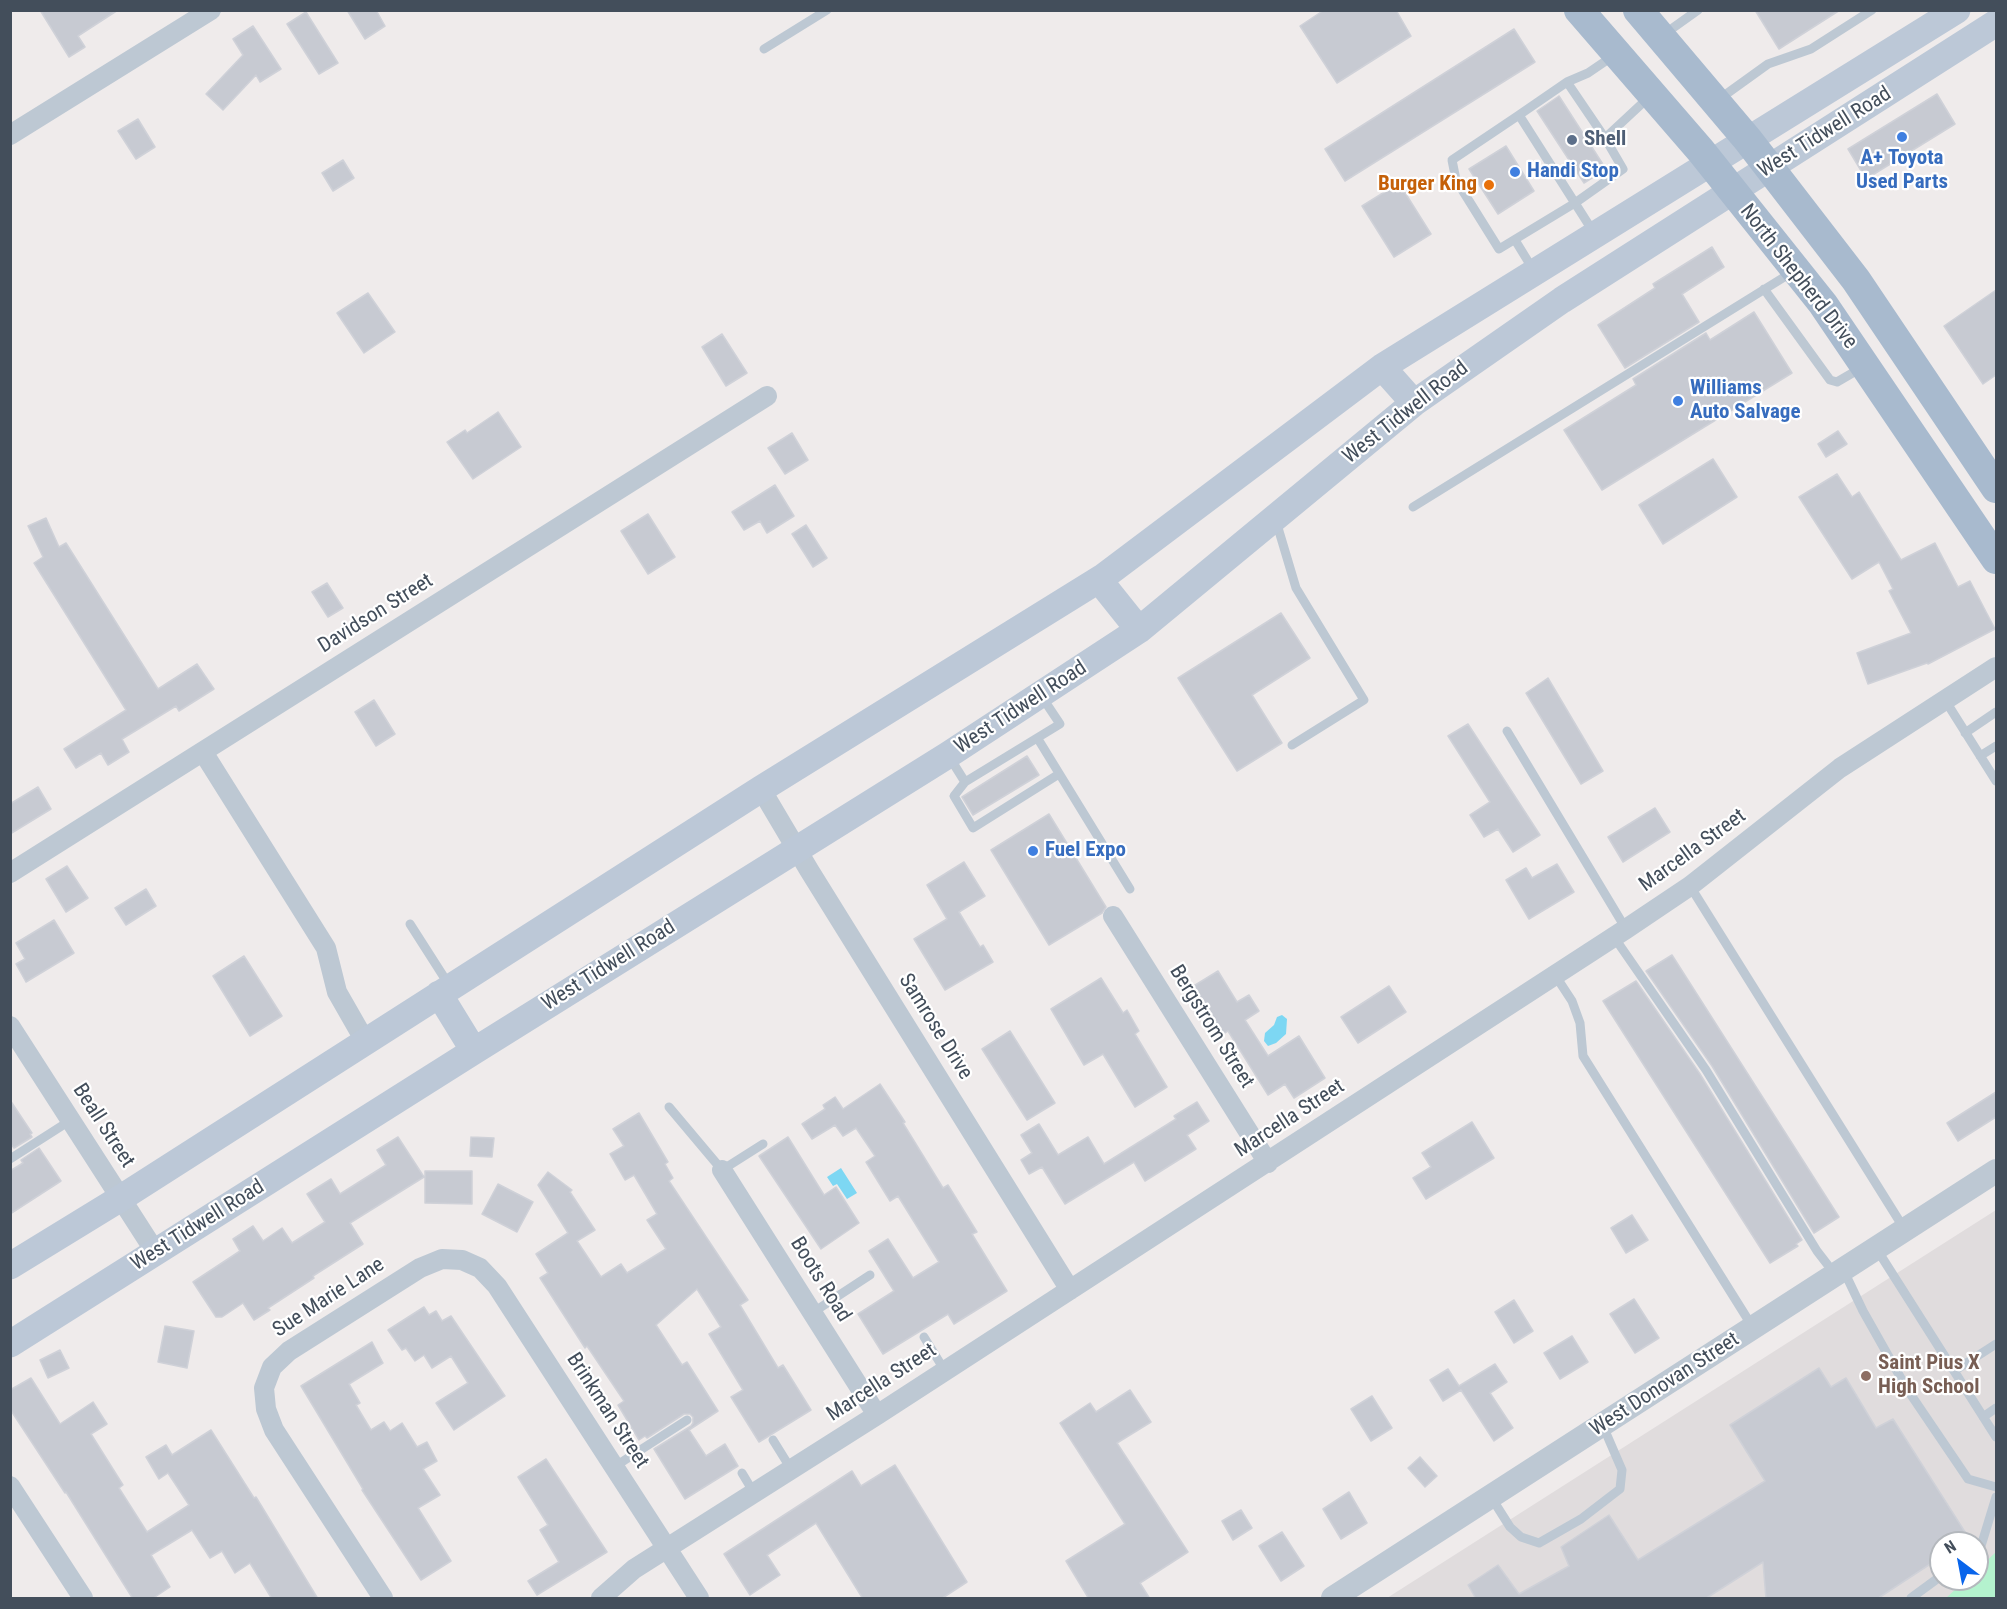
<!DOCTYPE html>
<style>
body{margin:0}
#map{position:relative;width:2007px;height:1609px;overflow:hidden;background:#efebeb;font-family:"Roboto Condensed",sans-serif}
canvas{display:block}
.frame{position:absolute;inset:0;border:12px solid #434e5b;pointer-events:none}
.north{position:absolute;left:1929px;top:1531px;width:60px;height:60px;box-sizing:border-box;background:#fff;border:2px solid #b4b8bd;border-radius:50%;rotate:328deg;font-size:16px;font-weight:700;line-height:24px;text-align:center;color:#434e5b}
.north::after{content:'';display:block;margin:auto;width:21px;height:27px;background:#0965eb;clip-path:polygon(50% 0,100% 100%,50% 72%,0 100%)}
</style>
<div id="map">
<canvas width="2007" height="1609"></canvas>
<div class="frame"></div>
<div class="north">N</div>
</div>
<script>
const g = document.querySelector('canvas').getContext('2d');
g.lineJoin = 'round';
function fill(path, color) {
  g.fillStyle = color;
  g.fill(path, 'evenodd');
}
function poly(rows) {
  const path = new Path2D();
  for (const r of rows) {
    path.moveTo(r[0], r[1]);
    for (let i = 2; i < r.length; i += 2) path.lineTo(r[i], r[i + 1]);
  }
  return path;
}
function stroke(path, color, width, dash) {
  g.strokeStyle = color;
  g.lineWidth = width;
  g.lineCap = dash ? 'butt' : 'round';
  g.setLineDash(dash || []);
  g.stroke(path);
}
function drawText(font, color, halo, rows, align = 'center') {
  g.font = font + ' "Roboto Condensed",sans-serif';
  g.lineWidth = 4.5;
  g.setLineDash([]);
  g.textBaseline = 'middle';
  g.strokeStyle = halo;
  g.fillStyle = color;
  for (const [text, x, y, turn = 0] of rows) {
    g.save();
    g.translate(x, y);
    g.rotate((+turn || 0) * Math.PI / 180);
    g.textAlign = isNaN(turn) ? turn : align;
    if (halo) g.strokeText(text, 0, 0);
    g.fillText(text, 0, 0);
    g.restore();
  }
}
fill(poly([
 [1996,1210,1996,1598,1387,1598],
 [1941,1543,1977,1543,1977,1579,1941,1579]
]), '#e0dcdd');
fill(poly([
 [1996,1552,1996,1598,1946,1598,1967,1579,1977,1579,1977,1570]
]), '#b4f2ce');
fill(poly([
 [1282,1015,1287,1019,1286,1034,1276,1043,1268,1046,1264,1041,1265,1033,1274,1025,1277,1017],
 [841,1168,857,1193,847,1199,837,1184,833,1186,827,1177]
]), '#7dd7f3');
const building = poly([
 [40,10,118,10,78,36,85,47,69,57,40,10],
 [347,10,376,10,385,26,365,39,347,10],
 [1324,10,1396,10,1411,36,1337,83,1300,26,1324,10],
 [1755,10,1840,10,1779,49,1755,10],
 [306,12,338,63,319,74,287,24,306,12],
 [253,26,281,69,260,82,256,75,223,110,206,94,243,55,233,39,253,26],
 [1514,29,1535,62,1345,181,1325,149,1514,29],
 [1937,94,1955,124,1866,179,1848,149,1937,94],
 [1559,96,1606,169,1584,183,1537,111,1559,96],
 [138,119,155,147,136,159,118,131,138,119],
 [1506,146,1534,191,1498,214,1469,169,1506,146],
 [343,160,354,178,333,191,322,173,343,160],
 [1399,183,1431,234,1394,257,1362,206,1399,183],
 [1712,247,1724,267,1682,294,1699,322,1625,368,1598,325,1655,288,1653,284,1712,247],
 [1996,290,1996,375,1983,384,1944,326,1996,290],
 [368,293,395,332,364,353,337,313,368,293],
 [1754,312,1792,373,1602,490,1564,430,1636,385,1633,379,1706,333,1710,340,1754,312],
 [722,334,747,373,726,386,702,347,722,334],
 [498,412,521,447,473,479,447,442,465,430,467,433,498,412],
 [1838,431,1847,444,1826,457,1818,444,1838,431],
 [792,433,808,460,785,474,768,448,792,433],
 [1713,459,1737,497,1663,544,1639,505,1713,459],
 [1837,474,1852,497,1859,492,1901,560,1935,543,1958,587,1970,581,1995,629,1928,664,1927,663,1868,684,1857,653,1911,633,1889,591,1893,589,1879,562,1852,579,1799,497,1837,474],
 [775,485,794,516,767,533,760,521,744,530,732,512,775,485],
 [648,514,675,557,648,574,621,531,648,514],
 [46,518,59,547,66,543,158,689,197,664,214,689,179,711,176,706,122,739,129,752,108,765,101,753,76,768,64,749,126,710,34,563,43,557,28,526,46,518],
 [806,525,827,558,813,567,792,534,806,525],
 [327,583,343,608,328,617,312,592,327,583],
 [1281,613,1310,658,1252,695,1282,743,1237,771,1178,678,1281,613],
 [1548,678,1603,771,1581,784,1526,693,1548,678],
 [374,700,395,734,376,746,355,712,374,700],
 [1468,724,1540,835,1513,852,1498,829,1484,837,1470,815,1490,802,1448,736,1468,724],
 [1027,756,1039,775,973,815,962,797,1027,756],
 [38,787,51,809,10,834,10,804,38,787],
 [1655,808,1670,832,1623,862,1608,837,1655,808],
 [1049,814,1106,907,1102,913,1049,945,991,850,1049,814],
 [964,862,985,896,959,912,980,947,983,945,993,962,945,990,914,939,947,919,927,885,964,862],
 [1557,864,1574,892,1529,919,1506,880,1526,868,1532,878,1557,864],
 [67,866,88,898,66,912,46,879,67,866],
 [146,889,156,906,126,925,115,908,146,889],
 [54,920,74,953,26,982,16,964,25,959,16,943,54,920],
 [1672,955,1839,1217,1814,1233,1712,1066,1646,971,1672,955],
 [244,956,282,1016,250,1036,213,976,244,956],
 [1218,971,1237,1002,1249,995,1259,1011,1245,1020,1268,1056,1299,1036,1325,1078,1294,1098,1285,1084,1268,1095,1228,1031,1222,1035,1192,987,1218,971],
 [1101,978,1123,1013,1127,1010,1139,1031,1135,1034,1167,1087,1135,1107,1103,1054,1084,1065,1051,1009,1101,978],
 [1636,981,1700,1074,1802,1240,1796,1244,1798,1246,1770,1263,1603,1001,1636,981],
 [1389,986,1406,1012,1358,1043,1341,1017,1389,986],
 [1010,1031,1055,1103,1027,1120,982,1049,1010,1031],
 [880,1084,905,1122,903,1123,943,1188,948,1185,977,1232,972,1234,1007,1291,954,1324,948,1314,883,1354,858,1314,894,1291,869,1251,888,1239,913,1278,939,1262,898,1196,890,1201,866,1162,875,1156,856,1128,843,1136,835,1125,812,1139,802,1124,825,1109,823,1105,835,1097,843,1109,880,1084],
 [1996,1092,1996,1117,1958,1141,1947,1123,1996,1092],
 [10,1100,32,1133,30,1134,32,1137,14,1148,10,1143,10,1100],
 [1197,1102,1209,1121,1187,1135,1196,1149,1145,1181,1134,1162,1065,1204,1042,1167,1029,1174,1021,1160,1032,1153,1021,1135,1039,1124,1058,1155,1088,1137,1104,1164,1176,1119,1174,1116,1197,1102],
 [639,1113,668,1162,665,1164,673,1178,669,1181,748,1300,740,1305,778,1368,783,1365,811,1410,759,1442,731,1397,743,1390,709,1334,721,1327,697,1289,656,1325,682,1365,687,1362,718,1411,689,1430,706,1456,725,1444,738,1466,685,1499,654,1449,691,1426,693,1423,693,1417,690,1414,684,1414,647,1438,645,1436,639,1440,618,1405,624,1401,587,1346,585,1348,540,1278,548,1273,536,1254,568,1233,538,1185,548,1172,572,1190,570,1192,595,1230,577,1241,601,1277,621,1264,627,1273,666,1249,647,1220,657,1214,634,1175,625,1180,610,1154,624,1146,613,1129,639,1113],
 [1472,1122,1494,1158,1426,1199,1413,1178,1431,1167,1422,1153,1472,1122],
 [398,1137,424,1177,350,1223,363,1244,313,1276,314,1278,268,1308,270,1310,254,1320,243,1303,222,1317,216,1317,193,1282,240,1251,233,1239,253,1226,263,1241,282,1228,292,1243,325,1222,307,1194,331,1179,340,1194,386,1165,377,1150,398,1137],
 [471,1137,494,1138,492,1157,470,1156,471,1137],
 [788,1137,824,1195,836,1187,859,1223,821,1249,759,1156,788,1137],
 [39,1148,61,1181,10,1214,10,1171,23,1163,21,1160,39,1148],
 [425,1171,472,1171,472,1204,425,1203,425,1171],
 [498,1184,533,1202,517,1232,482,1214,498,1184],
 [1632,1215,1648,1240,1626,1253,1611,1228,1632,1215],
 [1634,1299,1659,1338,1635,1353,1610,1314,1634,1299],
 [1514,1300,1533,1331,1514,1343,1495,1312,1514,1300],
 [424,1307,429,1315,436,1311,442,1321,451,1316,505,1396,454,1430,436,1403,468,1383,451,1356,432,1368,424,1355,415,1361,406,1348,402,1350,388,1330,424,1307],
 [165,1326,194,1331,187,1368,158,1362,165,1326],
 [1572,1336,1588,1362,1560,1379,1544,1353,1572,1336],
 [372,1342,383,1363,349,1384,360,1403,356,1405,371,1430,384,1422,390,1431,402,1423,417,1447,427,1442,437,1461,423,1469,440,1495,418,1508,451,1561,421,1580,362,1490,363,1489,301,1386,372,1342],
 [60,1350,69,1368,48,1378,40,1360,60,1350],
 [1495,1364,1507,1382,1490,1393,1513,1428,1494,1441,1461,1390,1443,1401,1430,1380,1448,1369,1459,1386,1495,1364],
 [1819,1368,1831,1387,1846,1378,1876,1428,1893,1419,1972,1543,1941,1543,1941,1557,1877,1599,1766,1599,1763,1562,1705,1599,1476,1599,1468,1585,1498,1565,1519,1594,1569,1566,1561,1547,1609,1515,1638,1560,1765,1481,1730,1425,1819,1368],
 [31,1378,60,1424,93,1402,107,1424,91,1434,123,1485,119,1488,147,1532,189,1505,168,1473,159,1479,146,1457,166,1445,172,1455,211,1430,254,1498,256,1497,318,1599,272,1599,250,1563,235,1573,222,1551,210,1558,192,1530,151,1555,170,1587,152,1599,133,1599,66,1492,65,1493,10,1409,10,1390,31,1378],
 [1130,1390,1151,1422,1117,1443,1188,1552,1140,1583,1150,1599,1089,1599,1066,1561,1125,1524,1060,1423,1090,1403,1096,1412,1130,1390],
 [1372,1396,1392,1428,1371,1441,1351,1409,1372,1396],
 [1420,1457,1437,1476,1425,1487,1408,1468,1420,1457],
 [546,1459,607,1552,537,1595,528,1581,559,1562,540,1530,548,1525,518,1477,546,1459],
 [895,1465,967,1582,941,1599,863,1599,816,1523,767,1555,780,1575,750,1595,724,1554,852,1471,861,1486,895,1465],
 [1349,1492,1367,1523,1341,1539,1323,1509,1349,1492],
 [1241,1510,1252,1528,1233,1540,1222,1521,1241,1510],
 [1282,1532,1304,1566,1281,1581,1259,1546,1282,1532]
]);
fill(building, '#c7cad2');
stroke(building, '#cfd1d8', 1.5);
stroke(poly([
 [1663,35,1698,10],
 [764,49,827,10],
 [1567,82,1605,138,1648,98],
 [1718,100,1768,64,1811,49,1872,10],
 [1519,115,1452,160,1456,180,1499,249,1575,203,1623,169,1605,138],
 [1594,233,1519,115,1567,82,1588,73,1613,56],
 [1515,240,1534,271],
 [1764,289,1830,380,1837,382,1861,368],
 [1413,507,1794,271],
 [1276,521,1296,588,1364,700,1292,745],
 [1945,700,1996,781],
 [1507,731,1626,929],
 [1965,733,1996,712],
 [1038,739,1130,889],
 [1980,756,1996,746],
 [950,758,965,782,1060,724,1042,697],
 [965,782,954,796,973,828,1059,774],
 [1690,886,1905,1230],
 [410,924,449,985],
 [1614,937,1706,1070,1817,1251,1834,1273],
 [1555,975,1572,1001,1580,1023,1583,1056,1752,1326],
 [669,1107,722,1170,763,1144],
 [10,1159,71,1120],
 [1876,1248,1996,1437],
 [1843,1269,1863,1311,1907,1389,1968,1479,1996,1487],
 [812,1313,870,1275],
 [924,1337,945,1371],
 [1954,1371,1996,1344],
 [1983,1417,1996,1408],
 [773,1440,791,1469],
 [614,1467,687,1420],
 [742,1473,754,1493],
 [1491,1497,1510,1527,1521,1537,1539,1543,1581,1519,1620,1489,1622,1470,1603,1426],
 [1977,1550,1981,1546,1996,1497],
 [1911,1598,1941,1576]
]), '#bdc8d3', 9);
stroke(poly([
 [10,135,211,10],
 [203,752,326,948,337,992,365,1041],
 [761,789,809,870,1070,1290],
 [10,873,767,396],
 [1113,916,1268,1163],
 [10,1026,156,1253],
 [722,1170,877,1415],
 [10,1486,83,1598],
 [383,1598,274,1430,266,1409,264,1388,272,1367,289,1351,420,1268,442,1259,462,1260,480,1268,497,1286,699,1598],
 [601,1598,634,1569,877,1415,1626,929,1690,886,1840,768,1996,667]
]), '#bdc8d3', 20);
stroke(poly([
 [1333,1598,1996,1171]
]), '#bdc8d3', 24);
stroke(poly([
 [1382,367,1414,403],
 [1099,580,1139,630],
 [439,994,474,1051],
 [10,1266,121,1198,761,789,1103,577,1382,367,1957,10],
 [10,1344,474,1051,948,755,1139,630,1414,403,1562,300,1996,23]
]), '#bcc8d7', 27);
stroke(poly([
 [1579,10,1701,151,1823,304,1996,559],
 [1638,10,1748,140,1856,280,1996,488]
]), '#a8bace', 30);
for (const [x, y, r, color] of [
 [1902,137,6,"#3f7fe0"],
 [1572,140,6,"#5c6f8a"],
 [1515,172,6,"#3f7fe0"],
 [1489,185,6,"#e8710a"],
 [1678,401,6,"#3f7fe0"],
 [1033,851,6,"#3f7fe0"],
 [1866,1376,6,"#8d6e63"]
]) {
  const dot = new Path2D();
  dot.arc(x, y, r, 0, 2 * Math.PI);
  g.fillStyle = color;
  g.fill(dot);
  stroke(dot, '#fff', 2);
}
drawText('21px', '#434e5b', '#fff', [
 ["West Tidwell Road",1825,133,-32],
 ["North Shepherd Drive",1798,277,52],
 ["West Tidwell Road",1406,413,-38],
 ["Davidson Street",376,614,-32],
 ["West Tidwell Road",1021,708,-33],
 ["Marcella Street",1693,851,-36],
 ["West Tidwell Road",609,966,-32],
 ["Samrose Drive",935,1027,58],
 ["Bergstrom Street",1211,1027,58],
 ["Marcella Street",1290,1119,-33],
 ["Beall Street",103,1126,57],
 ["West Tidwell Road",198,1226,-32],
 ["Boots Road",820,1280,58],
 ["Sue Marie Lane",329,1298,-33],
 ["Marcella Street",882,1383,-33],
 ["West Donovan Street",1665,1385,-33],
 ["Brinkman Street",607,1411,57]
]);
drawText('bold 21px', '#4e5e75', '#fff', [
 ["Shell",1584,140]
], 'left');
drawText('bold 21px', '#366cbe', '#fff', [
 ["A+ Toyota",1902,159,"center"],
 ["Used Parts",1902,183,"center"],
 ["Handi Stop",1527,172],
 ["Williams",1690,389],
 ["Auto Salvage",1690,413],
 ["Fuel Expo",1045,851]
], 'left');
drawText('bold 21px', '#c56008', '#fff', [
 ["Burger King",1477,185]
], 'right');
drawText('bold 21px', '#785e54', '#fff', [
 ["Saint Pius X",1878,1364],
 ["High School",1878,1388]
], 'left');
</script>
